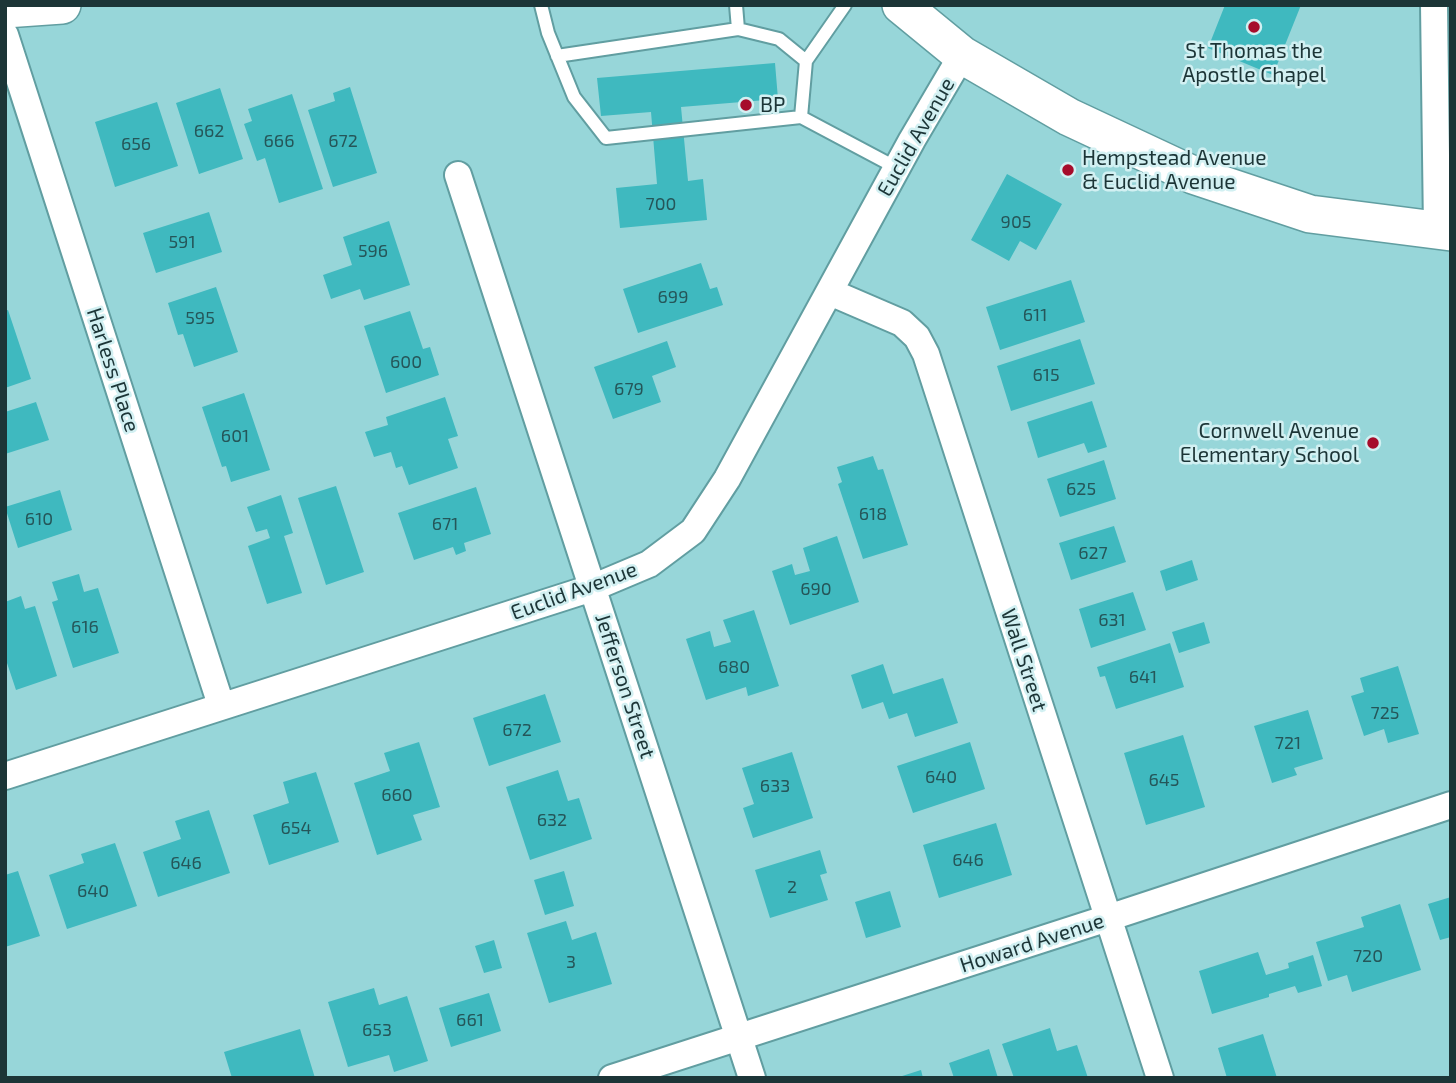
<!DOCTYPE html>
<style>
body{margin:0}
#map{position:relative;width:1456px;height:1083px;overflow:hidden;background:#97d6d9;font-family:"Exo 2",sans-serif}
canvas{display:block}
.frame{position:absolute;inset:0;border:7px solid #1c3537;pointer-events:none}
</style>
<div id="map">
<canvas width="1456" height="1083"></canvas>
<div class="frame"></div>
</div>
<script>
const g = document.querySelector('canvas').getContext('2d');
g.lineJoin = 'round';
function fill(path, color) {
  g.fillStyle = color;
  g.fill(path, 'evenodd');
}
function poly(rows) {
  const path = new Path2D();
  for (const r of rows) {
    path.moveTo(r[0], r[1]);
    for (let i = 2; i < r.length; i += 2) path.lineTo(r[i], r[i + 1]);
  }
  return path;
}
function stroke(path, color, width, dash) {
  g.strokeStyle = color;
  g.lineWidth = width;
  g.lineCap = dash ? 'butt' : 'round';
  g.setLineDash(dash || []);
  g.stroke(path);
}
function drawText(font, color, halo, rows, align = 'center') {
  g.font = font + ' "Exo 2",sans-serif';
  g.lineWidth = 5;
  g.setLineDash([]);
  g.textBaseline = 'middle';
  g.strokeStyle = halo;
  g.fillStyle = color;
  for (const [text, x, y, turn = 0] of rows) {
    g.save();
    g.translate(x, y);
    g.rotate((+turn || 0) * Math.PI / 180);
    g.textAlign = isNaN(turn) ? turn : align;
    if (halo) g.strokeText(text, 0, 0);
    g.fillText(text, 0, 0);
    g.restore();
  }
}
fill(poly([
 [1225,5,1301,5,1273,75,1208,48],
 [775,63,778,99,681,107,688,181,703,179,707,220,620,228,616,188,657,184,651,112,601,116,597,78],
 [350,87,377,173,333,187,308,110,335,101,333,93],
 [220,88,243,159,199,174,176,103],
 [292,94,323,189,279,203,265,158,257,161,244,124,252,121,248,109],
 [157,102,178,166,115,187,95,122],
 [1007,174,1062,204,1036,250,1020,241,1009,261,971,240],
 [209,212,222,252,156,273,143,233],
 [389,221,410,285,364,300,360,289,331,299,323,275,352,265,343,237],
 [701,263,710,289,717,287,723,305,638,333,623,289],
 [1071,280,1085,322,1000,350,986,307],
 [216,287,238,352,194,367,183,334,178,335,168,303],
 [8,310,31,379,5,388,5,311],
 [410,311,423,349,430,347,439,375,386,393,364,326],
 [1080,339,1095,384,1011,411,997,366],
 [667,341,676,367,652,376,661,402,613,419,594,367],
 [244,393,270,470,231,482,226,466,222,467,202,407],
 [445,397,458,436,448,439,458,468,409,485,402,466,396,468,391,452,374,457,365,432,388,425,386,417],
 [1092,401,1107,447,1088,453,1084,443,1038,458,1027,422],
 [36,402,49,440,5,454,5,412],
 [873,456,878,470,883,469,908,545,863,559,838,484,842,482,837,467],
 [1104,460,1116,499,1060,517,1047,479],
 [336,486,364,572,326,585,298,498],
 [476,487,491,534,464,543,466,551,456,555,453,547,414,560,398,513],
 [60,490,72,530,18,548,5,507],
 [281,495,293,533,284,536,302,593,267,604,248,546,270,538,267,529,256,532,247,507],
 [1114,526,1126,562,1071,580,1059,543],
 [837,536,859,602,790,625,772,571,792,564,795,575,810,571,803,548],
 [1192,560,1198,580,1166,591,1160,571],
 [79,574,84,592,98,588,119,653,73,668,52,602,58,600,52,582],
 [1133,592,1146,630,1091,648,1079,609],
 [21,596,25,609,35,606,57,676,16,690,5,657,5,602],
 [754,610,779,686,748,696,746,687,706,700,686,639,710,631,714,647,731,642,723,620],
 [1204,622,1210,643,1179,653,1172,632],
 [1170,643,1184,687,1116,709,1105,676,1100,677,1097,667],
 [883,664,893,694,943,678,958,723,915,737,907,713,889,719,883,702,862,709,851,675],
 [1398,666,1419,734,1388,743,1384,729,1364,736,1351,696,1364,692,1360,678],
 [545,694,561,742,489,766,473,718],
 [1308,710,1323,759,1294,768,1297,775,1272,783,1254,726],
 [1183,735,1205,807,1146,825,1124,753],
 [419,742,440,807,413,815,422,840,377,855,354,783,390,771,384,753],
 [970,742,985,789,913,813,897,766],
 [792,752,813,818,753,838,743,808,754,804,742,768],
 [558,770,568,801,579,798,592,839,530,860,506,787],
 [316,772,339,842,269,865,253,815,289,803,283,782],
 [209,810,230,873,158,897,143,852,181,839,175,821],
 [996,823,1012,875,939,898,923,845],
 [115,843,137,906,67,929,49,875,84,863,81,854],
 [820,850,827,873,820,875,828,900,770,918,755,870],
 [18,871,40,936,5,947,5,875],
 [564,871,574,906,545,915,534,880],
 [890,891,901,927,866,938,855,902],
 [1451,897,1451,937,1440,940,1428,904],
 [1400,904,1421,970,1352,992,1347,975,1328,981,1316,942,1364,927,1361,917],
 [566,921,572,940,596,932,612,984,549,1003,527,933],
 [494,940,502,968,484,973,475,946],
 [1258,952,1266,975,1289,968,1288,963,1313,955,1322,986,1298,993,1295,986,1269,994,1269,997,1212,1014,1199,971],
 [374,988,379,1005,407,996,428,1061,394,1072,389,1055,348,1067,328,1002],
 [489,993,501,1031,451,1047,439,1008],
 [1050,1028,1057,1051,1077,1045,1088,1078,1014,1078,1002,1044],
 [300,1029,315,1078,232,1078,224,1052],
 [1263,1034,1277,1078,1227,1078,1218,1048],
 [989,1049,998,1078,954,1078,949,1063],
 [921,1070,923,1078,899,1078,899,1077]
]), '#3fb9bf');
const service = poly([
 [541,5,548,33,574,97,606,138,801,117,897,168],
 [736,5,738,29,779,39,806,61],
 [557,56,738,29],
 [801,117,806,61,845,5]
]);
const minor = poly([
 [1434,5,1437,230],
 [5,35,221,705],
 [458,175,752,1078],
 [830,292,902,323,917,337,926,354,1160,1078],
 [5,776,592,588,649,564,693,531,727,479,912,140,962,55],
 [612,1078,1108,918,1451,805]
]);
const secondary = poly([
 [901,5,962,55,1069,117,1193,175,1310,214,1451,232],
 [5,9,62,5]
]);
stroke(service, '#619ea1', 16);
stroke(minor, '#619ea1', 30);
stroke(secondary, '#619ea1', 40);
stroke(service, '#fff', 12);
stroke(minor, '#fff', 26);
stroke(secondary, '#fff', 37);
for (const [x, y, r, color] of [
 [1254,27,7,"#a60c2b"],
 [746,105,7,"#a60c2b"],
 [1068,170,7,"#a60c2b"],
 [1373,443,7,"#a60c2b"]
]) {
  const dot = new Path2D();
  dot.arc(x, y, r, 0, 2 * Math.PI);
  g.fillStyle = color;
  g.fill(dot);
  stroke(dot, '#d2f0f2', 2.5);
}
drawText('18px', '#255659', null, [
 ["662",209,131],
 ["666",279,141],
 ["672",343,141],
 ["656",136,144],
 ["700",661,204],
 ["905",1016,222],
 ["591",182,242],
 ["596",373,251],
 ["699",673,297],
 ["611",1035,315],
 ["595",200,318],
 ["600",406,362],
 ["615",1046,375],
 ["679",629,389],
 ["601",235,436],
 ["625",1081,489],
 ["618",873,514],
 ["610",39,519],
 ["671",445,524],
 ["627",1093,553],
 ["690",816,589],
 ["631",1112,620],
 ["616",85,627],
 ["680",734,667],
 ["641",1143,677],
 ["725",1385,713],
 ["672",517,730],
 ["721",1288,743],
 ["640",941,777],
 ["645",1164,780],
 ["633",775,786],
 ["660",397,795],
 ["632",552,820],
 ["654",296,828],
 ["646",968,860],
 ["646",186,863],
 ["2",792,887],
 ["640",93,891],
 ["720",1368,956],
 ["3",571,962],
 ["661",470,1020],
 ["653",377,1030]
]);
drawText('21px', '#1c3537', '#d2f0f2', [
 ["St Thomas the",1254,51,"center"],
 ["Apostle Chapel",1254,75,"center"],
 ["BP",760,105],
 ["Hempstead Avenue",1082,158],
 ["& Euclid Avenue",1082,182],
 ["Cornwell Avenue",1359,431,"right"],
 ["Elementary School",1359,455,"right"]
], 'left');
drawText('21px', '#1c3537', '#d2f0f2', [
 ["Euclid Avenue",916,137,-60],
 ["Harless Place",113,370,72],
 ["Euclid Avenue",574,591,-20],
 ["Wall Street",1024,660,72],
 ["Jefferson Street",625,686,72],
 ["Howard Avenue",1032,943,-18]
]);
</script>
